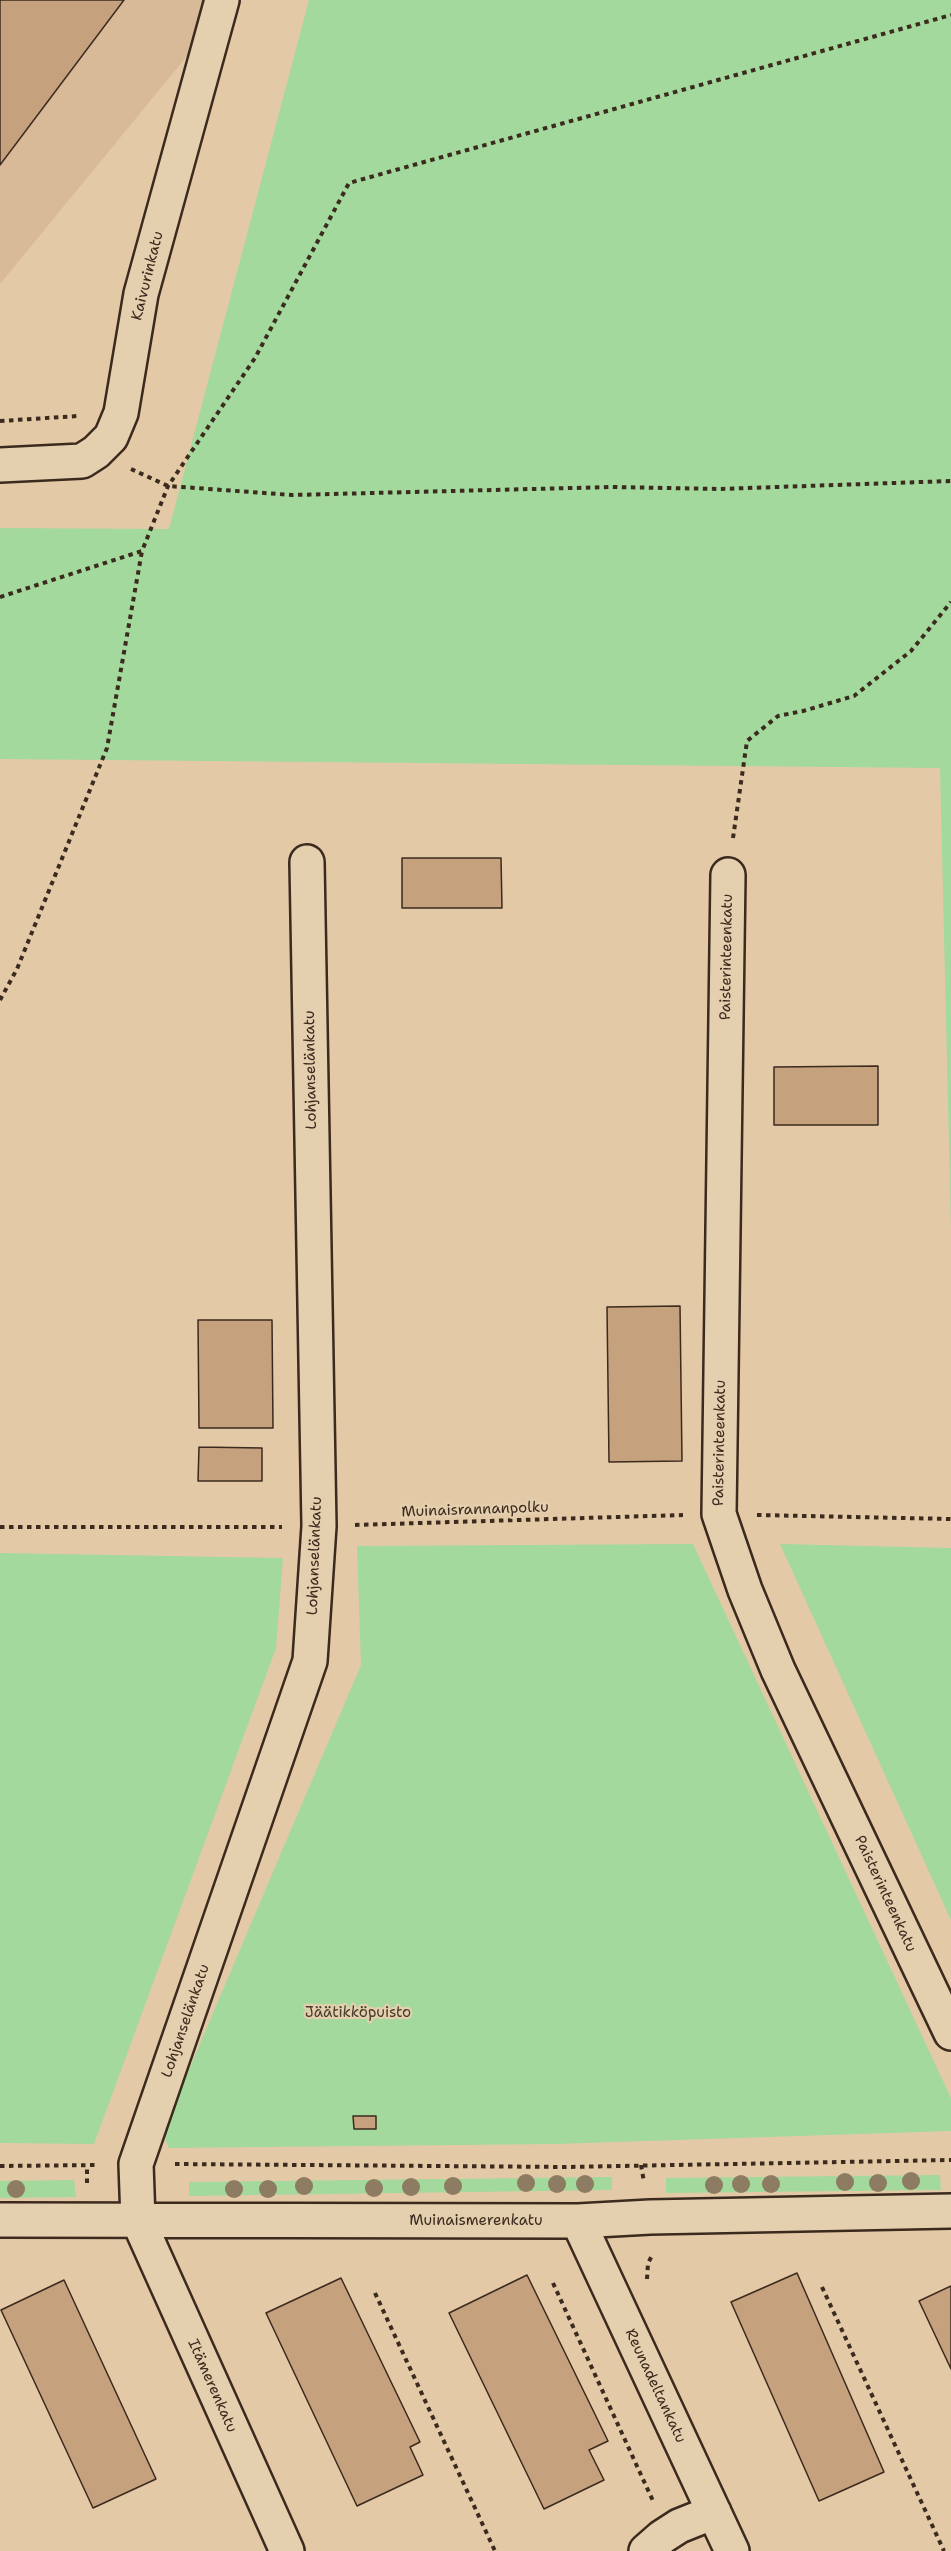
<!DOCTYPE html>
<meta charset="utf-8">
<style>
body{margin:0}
canvas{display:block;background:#e4c9a6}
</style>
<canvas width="951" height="2551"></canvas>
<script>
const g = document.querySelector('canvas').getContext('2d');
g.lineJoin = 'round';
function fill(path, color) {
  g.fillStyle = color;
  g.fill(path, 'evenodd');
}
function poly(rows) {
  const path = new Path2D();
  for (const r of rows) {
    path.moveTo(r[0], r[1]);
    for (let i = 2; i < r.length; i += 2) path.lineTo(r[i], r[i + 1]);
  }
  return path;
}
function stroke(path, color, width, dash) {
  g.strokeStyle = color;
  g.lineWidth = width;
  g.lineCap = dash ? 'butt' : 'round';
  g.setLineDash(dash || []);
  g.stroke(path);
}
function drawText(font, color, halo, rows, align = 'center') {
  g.font = font + ' "Shantell Sans",sans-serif';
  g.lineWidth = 4.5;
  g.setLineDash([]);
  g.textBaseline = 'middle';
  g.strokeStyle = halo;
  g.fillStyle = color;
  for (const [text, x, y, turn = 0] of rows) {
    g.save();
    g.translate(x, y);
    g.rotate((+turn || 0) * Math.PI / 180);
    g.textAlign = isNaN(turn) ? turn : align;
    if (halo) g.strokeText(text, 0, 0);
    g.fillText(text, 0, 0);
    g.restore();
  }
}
fill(poly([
 [0,0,233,0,0,284]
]), '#d8ba98');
fill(poly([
 [309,0,951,0,951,1229,940,768,0,759,0,528,169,529],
 [693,1544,951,2098,951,2131,555,2144,169,2148,162,2133,361,1665,357,1546],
 [780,1544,951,1548,951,1920],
 [0,1553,283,1558,276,1648,94,2144,0,2143],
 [940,2175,941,2190,666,2193,666,2178],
 [612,2177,612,2190,189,2196,189,2182],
 [74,2180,76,2197,0,2198,0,2181]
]), '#a3d99d');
const building = poly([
 [0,0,124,0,0,165,0,0],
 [402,858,501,858,502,908,402,908,402,858],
 [878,1066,878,1125,774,1125,774,1067,878,1066],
 [680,1306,682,1461,609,1462,607,1307,680,1306],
 [198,1320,272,1320,273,1428,199,1428,198,1320],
 [199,1447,262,1448,262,1481,198,1481,199,1447],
 [353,2116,376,2116,376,2129,354,2129,353,2116],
 [797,2273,884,2472,819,2501,731,2302,797,2273],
 [527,2275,608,2441,589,2450,604,2480,544,2509,449,2313,527,2275],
 [341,2278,420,2442,410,2447,423,2475,357,2506,266,2313,341,2278],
 [64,2280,156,2479,93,2508,1,2310,64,2280],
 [951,2286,951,2369,919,2301,951,2286]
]);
fill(building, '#c5a17e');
stroke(building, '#3b2a1e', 1.5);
const minor = poly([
 [0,465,82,461,96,452,111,437,121,413,141,294,222,0],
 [728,875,719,1514,745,1590,778,1670,951,2033],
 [0,2220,578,2221,650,2217,951,2211],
 [578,2221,732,2551],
 [287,2551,138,2220,136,2164,310,1661,319,1526,307,862],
 [646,2551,662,2537,679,2526,714,2512]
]);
stroke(minor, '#3b2a1e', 38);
stroke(poly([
 [0,421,78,416],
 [131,469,168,486,292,495,612,487,719,489,951,481],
 [0,597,142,551,168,486,255,358,349,183,951,15],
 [733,838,747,741,778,716,803,711,854,696,911,651,951,602],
 [0,1000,17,969,107,748,142,551],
 [757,1515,951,1519],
 [355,1525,683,1515],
 [0,1527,282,1527],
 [175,2164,566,2167,951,2160],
 [641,2165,644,2182],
 [0,2166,98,2165],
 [87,2183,87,2166],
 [647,2279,648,2263,653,2254],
 [553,2283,653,2501],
 [822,2287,944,2551],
 [375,2293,495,2551]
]), '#3b2a1e', 4, [4.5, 4.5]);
stroke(minor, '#e4cfae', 33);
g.fillStyle = '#8d7b62';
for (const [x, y] of [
 [911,2181],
 [845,2182],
 [526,2183],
 [878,2183],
 [557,2184],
 [585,2184],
 [741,2184],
 [771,2184],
 [714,2185],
 [304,2186],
 [453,2186],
 [411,2187],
 [374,2188],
 [16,2189],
 [234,2189],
 [268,2189]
]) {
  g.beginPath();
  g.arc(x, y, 9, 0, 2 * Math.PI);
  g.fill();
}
drawText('15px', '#3b2a1e', '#e4cfae', [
 ["Kaivurinkatu",148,276,-76],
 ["Paisterinteenkatu",727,957,-89],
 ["Lohjanselänkatu",311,1070,-91],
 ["Paisterinteenkatu",720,1443,-89],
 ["Muinaisrannanpolku",475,1510,-2],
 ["Lohjanselänkatu",315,1556,-88],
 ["Paisterinteenkatu",885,1894,65],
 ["Lohjanselänkatu",186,2021,-71],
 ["Muinaismerenkatu",476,2221],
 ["Itämerenkatu",212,2386,66],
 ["Reunadeltankatu",655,2386,65]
]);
drawText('15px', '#453c2b', '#e4cfae', [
 ["Jäätikköpuisto",358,2013]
]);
</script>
